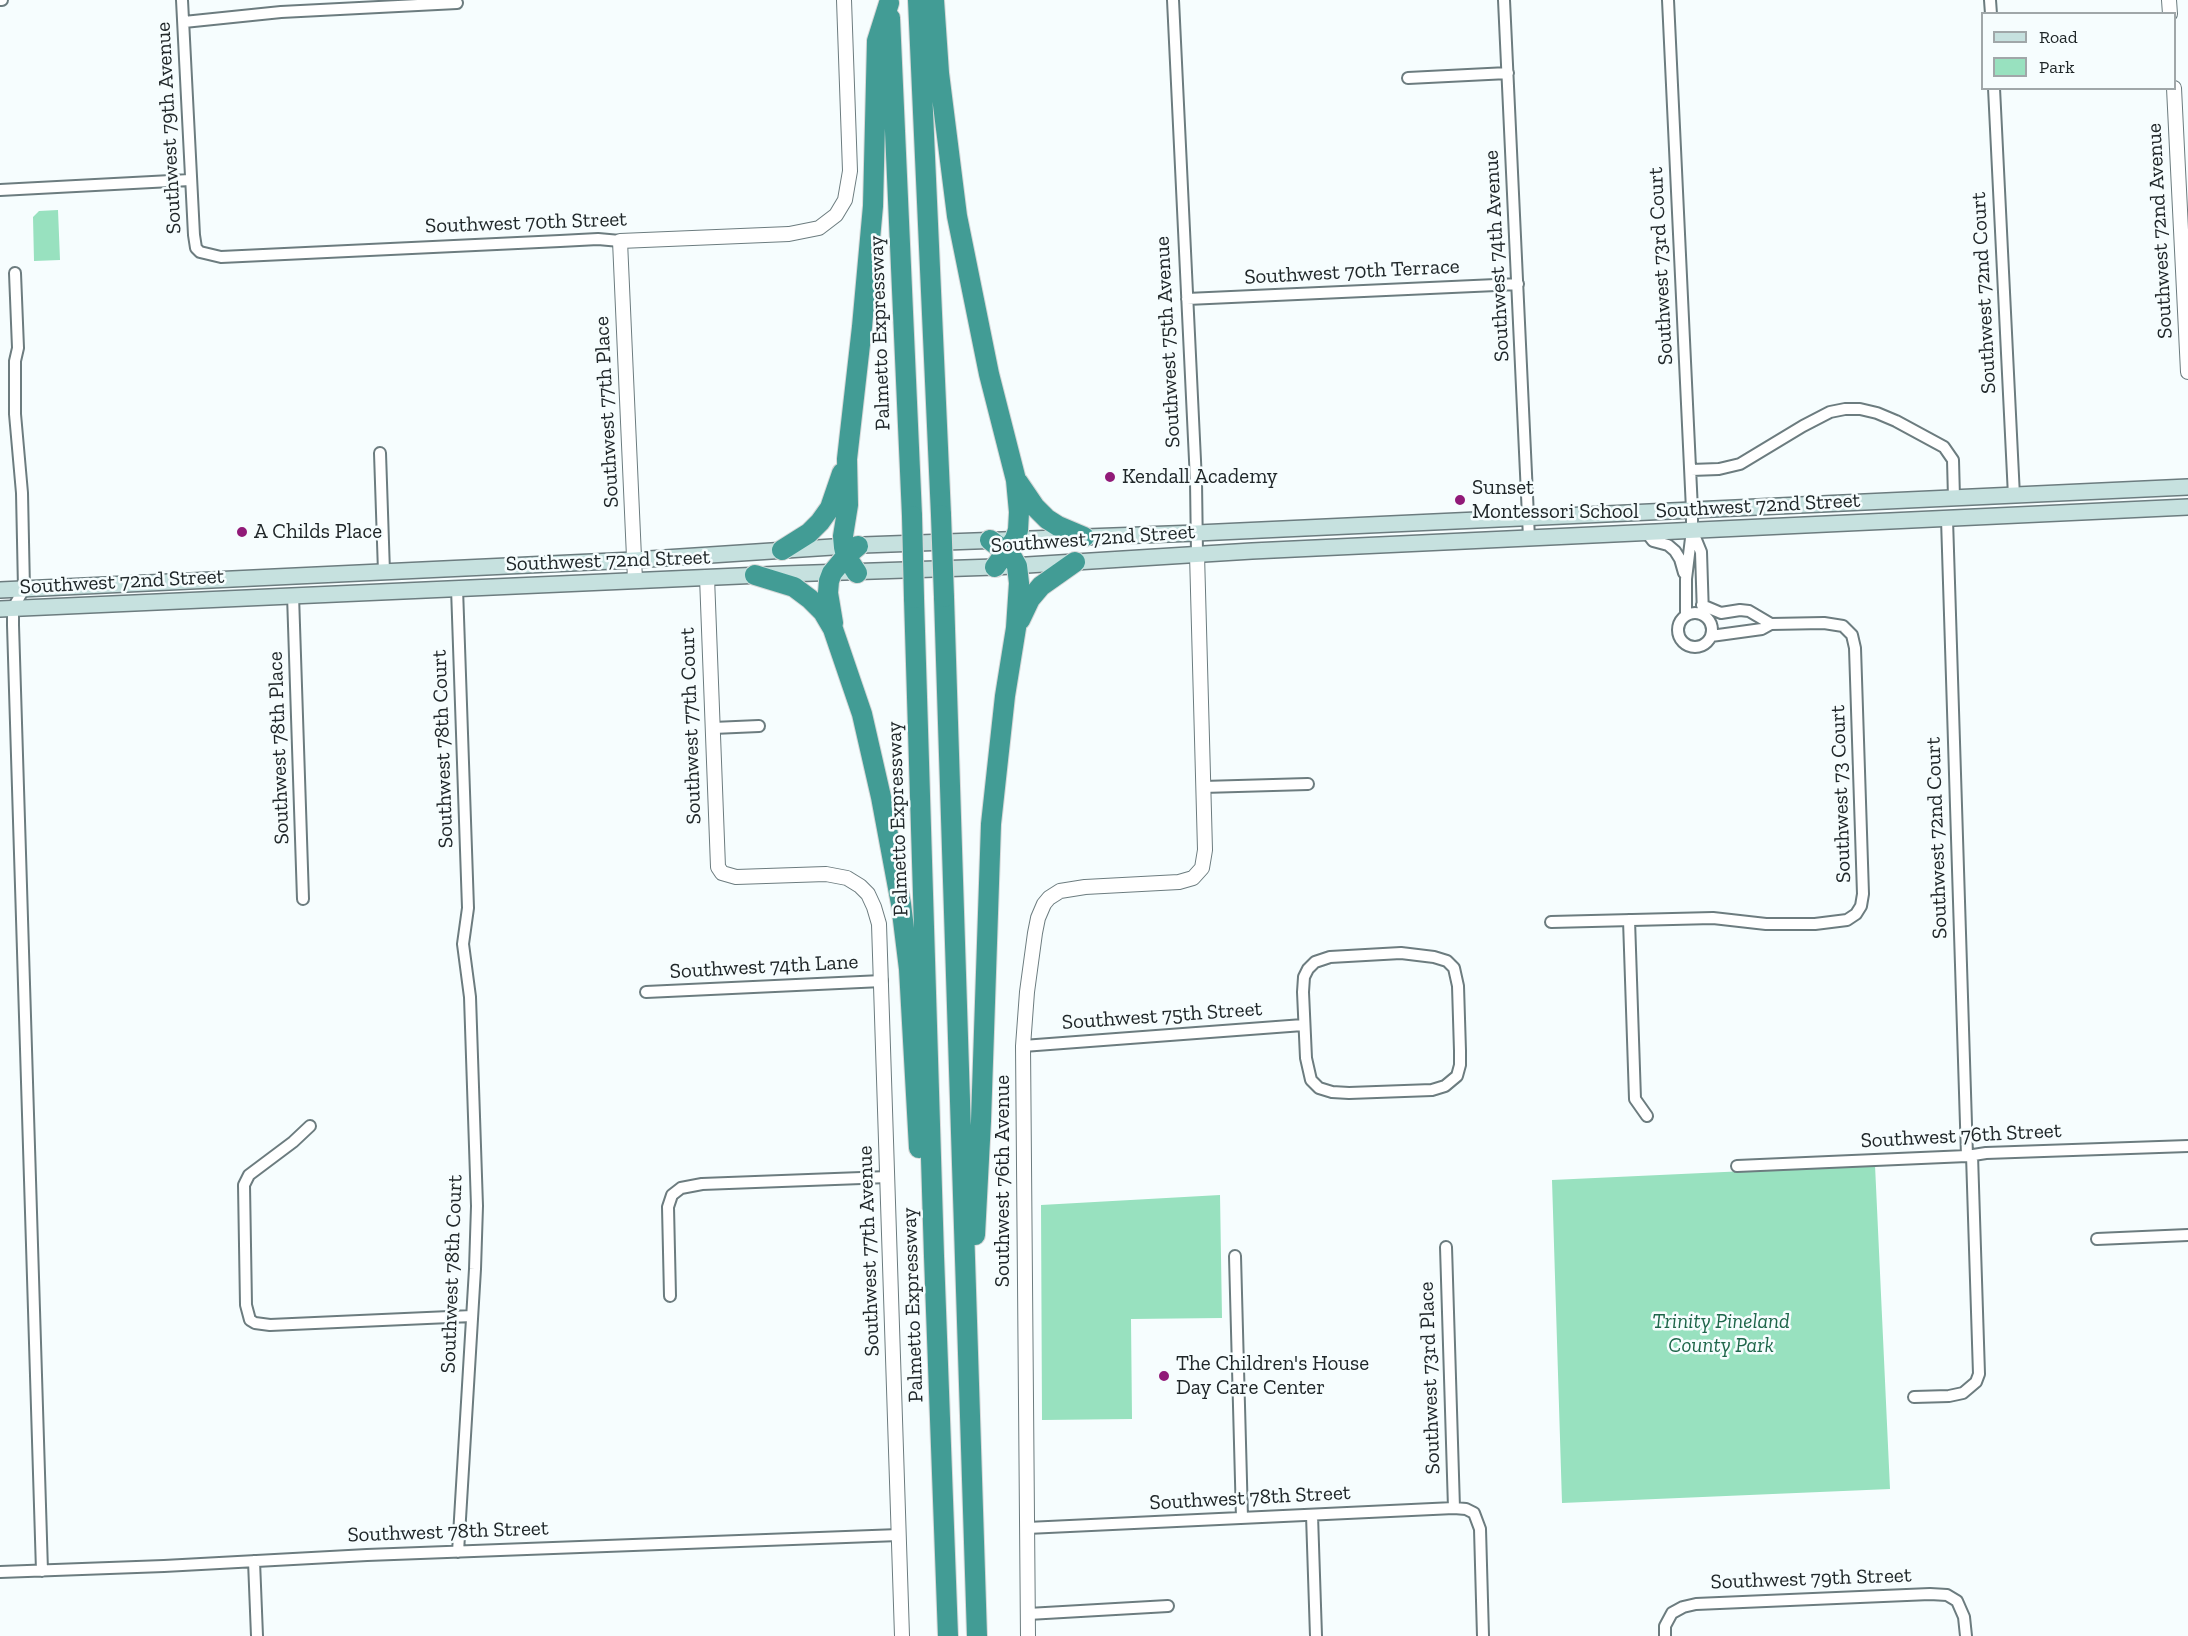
<!DOCTYPE html>
<style>
body{margin:0}
#map{position:relative;width:2188px;height:1636px;overflow:hidden;background:#f6fdfe;font-family:"Zilla Slab",serif}
canvas{display:block}
.legend{position:absolute;left:1981px;top:12px;width:195px;height:78px;box-sizing:border-box;background:#f6fdfe;border:2px solid #a0a7a9;margin:0;padding:8px 10px;list-style:none;font-size:18px;color:#202729}
.legend li{display:flex;align-items:center;gap:12px;height:30px}
.legend b{width:30px;border:2px solid #a0a7a9}
</style>
<div id="map">
<canvas width="2188" height="1636"></canvas>
<ul class="legend">
<li><b style="height:8px;background:#c6e1df"></b>Road</li>
<li><b style="height:16px;background:#98e1bf"></b>Park</li>
</ul>
</div>
<script>
const g = document.querySelector('canvas').getContext('2d');
g.lineJoin = 'round';
function fill(path, color) {
  g.fillStyle = color;
  g.fill(path, 'evenodd');
}
function poly(rows) {
  const path = new Path2D();
  for (const r of rows) {
    if (r.length === 3) {
      path.moveTo(r[0] + r[2], r[1]);
      path.arc(r[0], r[1], r[2], 0, 2 * Math.PI);
      continue;
    }
    path.moveTo(r[0], r[1]);
    for (let i = 2; i < r.length; i += 2) path.lineTo(r[i], r[i + 1]);
  }
  return path;
}
function stroke(path, color, width, dash) {
  g.strokeStyle = color;
  g.lineWidth = width;
  g.lineCap = dash ? 'butt' : 'round';
  g.setLineDash(dash || []);
  g.stroke(path);
}
function drawText(font, color, halo, rows, align = 'center') {
  g.font = font + ' "Zilla Slab",serif';
  g.lineWidth = 5;
  g.setLineDash([]);
  g.textBaseline = 'middle';
  g.strokeStyle = halo;
  g.fillStyle = color;
  for (const [text, x, y, turn = 0] of rows) {
    g.save();
    g.translate(x, y);
    g.rotate((+turn || 0) * Math.PI / 180);
    g.textAlign = isNaN(turn) ? turn : align;
    if (halo) g.strokeText(text, 0, 0);
    g.fillText(text, 0, 0);
    g.restore();
  }
}
fill(poly([
 [58,210,60,260,34,261,33,217,39,211],
 [1875,1165,1890,1489,1562,1503,1552,1180],
 [1220,1195,1222,1318,1131,1319,1132,1419,1042,1420,1041,1205]
]), '#98e1bf');
const minor = poly([
 [0,0,2,0],
 [182,0,194,235,196,248,200,252,221,257,560,241,598,239,620,241],
 [1173,0,1196,481,1197,554],
 [1504,0,1529,538],
 [1668,0,1692,510,1692,530,1686,579,1686,615],
 [1990,0,1991,14],
 [184,22,281,12,457,3],
 [1408,78,1508,73],
 [1994,88,2014,496],
 [0,190,190,180],
 [15,273,18,348,15,361,15,414,22,493,24,589,13,608,13,625,42,1571],
 [1187,299,1518,284],
 [380,453,384,572],
 [1691,470,1719,469,1740,464,1803,426,1830,412,1845,409,1860,409,1877,413,1896,421,1944,447,1953,460,1954,498],
 [1947,519,1967,1156],
 [1692,530,1701,552,1703,615],
 [1646,532,1653,541,1668,545,1675,551,1680,559,1684,573],
 [457,588,468,908,463,944,470,997,477,1206,475,1269,458,1552],
 [293,595,303,899],
 [1702,605,1721,613,1740,610,1749,611,1771,624],
 [1695,630,17],
 [713,728,759,726],
 [1203,787,1308,784],
 [1629,920,1635,1099,1647,1116],
 [1551,922,1713,918,1766,924,1815,924,1847,920,1856,914,1861,906,1863,894,1855,648,1852,635,1843,626,1824,623,1771,624,1762,629,1711,636],
 [1401,953,1434,957,1447,961,1454,968,1458,986,1460,1051,1460,1065,1457,1076,1445,1086,1432,1090,1349,1093,1332,1092,1319,1088,1311,1080,1306,1058,1303,992,1304,977,1308,969,1315,962,1330,957,1401,953],
 [646,992,882,981],
 [1023,1046,1303,1025],
 [310,1126,293,1142,249,1175,244,1185,246,1305,250,1320,255,1323,270,1325,472,1316],
 [1737,1166,1967,1156,1986,1153,2188,1146],
 [2097,1239,2188,1235],
 [1446,1247,1454,1508],
 [1235,1256,1242,1518],
 [670,1296,668,1207,672,1195,681,1188,702,1184,888,1177],
 [1914,1397,1949,1396,1963,1393,1976,1382,1979,1374,1972,1155],
 [1312,1515,1316,1636],
 [1027,1528,1454,1508,1466,1509,1474,1513,1480,1529,1483,1636],
 [254,1561,257,1636],
 [0,1572,164,1566,367,1555,899,1535],
 [1028,1614,1168,1606],
 [1665,1636,1665,1626,1672,1613,1683,1607,1696,1604,1930,1594,1947,1595,1957,1601,1964,1617,1966,1636]
]);
const tertiary = poly([
 [2169,0,2170,14],
 [2174,88,2188,372],
 [707,577,718,867,722,873,736,877,826,874,847,878,860,886,868,894,874,907,879,924,902,1636],
 [635,580,620,241,789,234,819,228,836,215,845,200,850,171,844,0],
 [1028,1636,1023,1046,1027,992,1035,933,1038,918,1044,904,1049,898,1060,891,1085,887,1179,882,1193,878,1202,868,1205,850,1197,554]
]);
const secondary = poly([
 [0,590,634,560,863,545,1197,533,2188,487],
 [0,609,784,574,995,567,1252,551,2188,507]
]);
const motorway = poly([
 [918,0,941,515],
 [934,0,939,73,957,216,989,374,1016,480,1019,512,1018,530,1015,539,995,567],
 [890,18,912,516],
 [1018,482,1035,507,1047,519,1058,526,1084,537],
 [782,550,809,533,820,522,830,508,842,473],
 [857,573,846,556,844,547,843,536,848,505,847,459,862,327,873,206,877,41,889,3],
 [755,575,794,587,810,599,823,612,833,629,862,714,881,797,901,904,909,969,919,1148],
 [944,597,977,1636],
 [914,598,934,1256,948,1636],
 [1020,620,1030,599,1041,586,1075,562],
 [833,623,828,593,829,581,832,573,846,556,858,546],
 [975,1235,981,1121,991,824,1005,696,1016,628,1019,583,1017,566,1012,557,990,540]
]);
stroke(minor, '#6c7c7f', 14);
stroke(tertiary, '#6c7c7f', 16);
stroke(secondary, '#6c7c7f', 18);
stroke(motorway, '#d7d8d8', 22);
stroke(minor, '#fff', 10);
stroke(tertiary, '#fff', 14);
stroke(secondary, '#c6e1df', 15);
stroke(motorway, '#429c95', 20);
const motorwayBridge = poly([
 [941,515,944,597],
 [912,516,914,598]
]);
stroke(motorwayBridge, '#d7d8d8', 22, []);
stroke(motorwayBridge, '#429c95', 20);
for (const [x, y, r, color] of [
 [1110,477,6,"#911a78"],
 [1460,500,6,"#911a78"],
 [242,532,6,"#911a78"],
 [1164,1376,6,"#911a78"]
]) {
  const dot = new Path2D();
  dot.arc(x, y, r, 0, 2 * Math.PI);
  g.fillStyle = color;
  g.fill(dot);
  stroke(dot, '#f6fdfe', 2);
}
drawText('21px', '#202729', '#f6fdfe', [
 ["Southwest 79th Avenue",169,128,-93],
 ["Southwest 70th Street",526,223,-2],
 ["Southwest 72nd Avenue",2160,231,-93],
 ["Southwest 74th Avenue",1497,256,-93],
 ["Southwest 73rd Court",1661,266,-93],
 ["Southwest 70th Terrace",1352,272,-3],
 ["Southwest 72nd Court",1984,293,-93],
 ["Palmetto Expressway",880,333,-92],
 ["Southwest 75th Avenue",1168,342,-93],
 ["Southwest 77th Place",607,412,-93],
 ["Southwest 72nd Street",1758,506,-3],
 ["Southwest 72nd Street",1093,539,-4],
 ["Southwest 72nd Street",608,561,-2],
 ["Southwest 72nd Street",122,582,-3],
 ["Southwest 77th Court",691,726,-92],
 ["Southwest 78th Place",279,748,-92],
 ["Southwest 78th Court",443,749,-92],
 ["Southwest 73 Court",1841,794,-92],
 ["Palmetto Expressway",898,819,-92],
 ["Southwest 72nd Court",1937,838,-92],
 ["Southwest 74th Lane",764,967,-3],
 ["Southwest 75th Street",1162,1016,-4],
 ["Southwest 76th Street",1961,1136,-3],
 ["Southwest 76th Avenue",1003,1181,-90],
 ["Southwest 77th Avenue",869,1251,-92],
 ["Southwest 78th Court",452,1274,-88],
 ["Palmetto Expressway",913,1305,-92],
 ["Southwest 73rd Place",1430,1378,-92],
 ["Southwest 78th Street",1250,1498,-3],
 ["Southwest 78th Street",448,1532,-2],
 ["Southwest 79th Street",1811,1579,-2]
]);
drawText('21px', '#202729', '#f6fdfe', [
 ["Kendall Academy",1122,477],
 ["Sunset",1472,488],
 ["Montessori School",1472,512],
 ["A Childs Place",254,532],
 ["The Children's House",1176,1364],
 ["Day Care Center",1176,1388]
], 'left');
drawText('italic 21px', '#1e664a', '#f6fdfe', [
 ["Trinity Pineland",1721,1322],
 ["County Park",1721,1346]
]);
</script>
